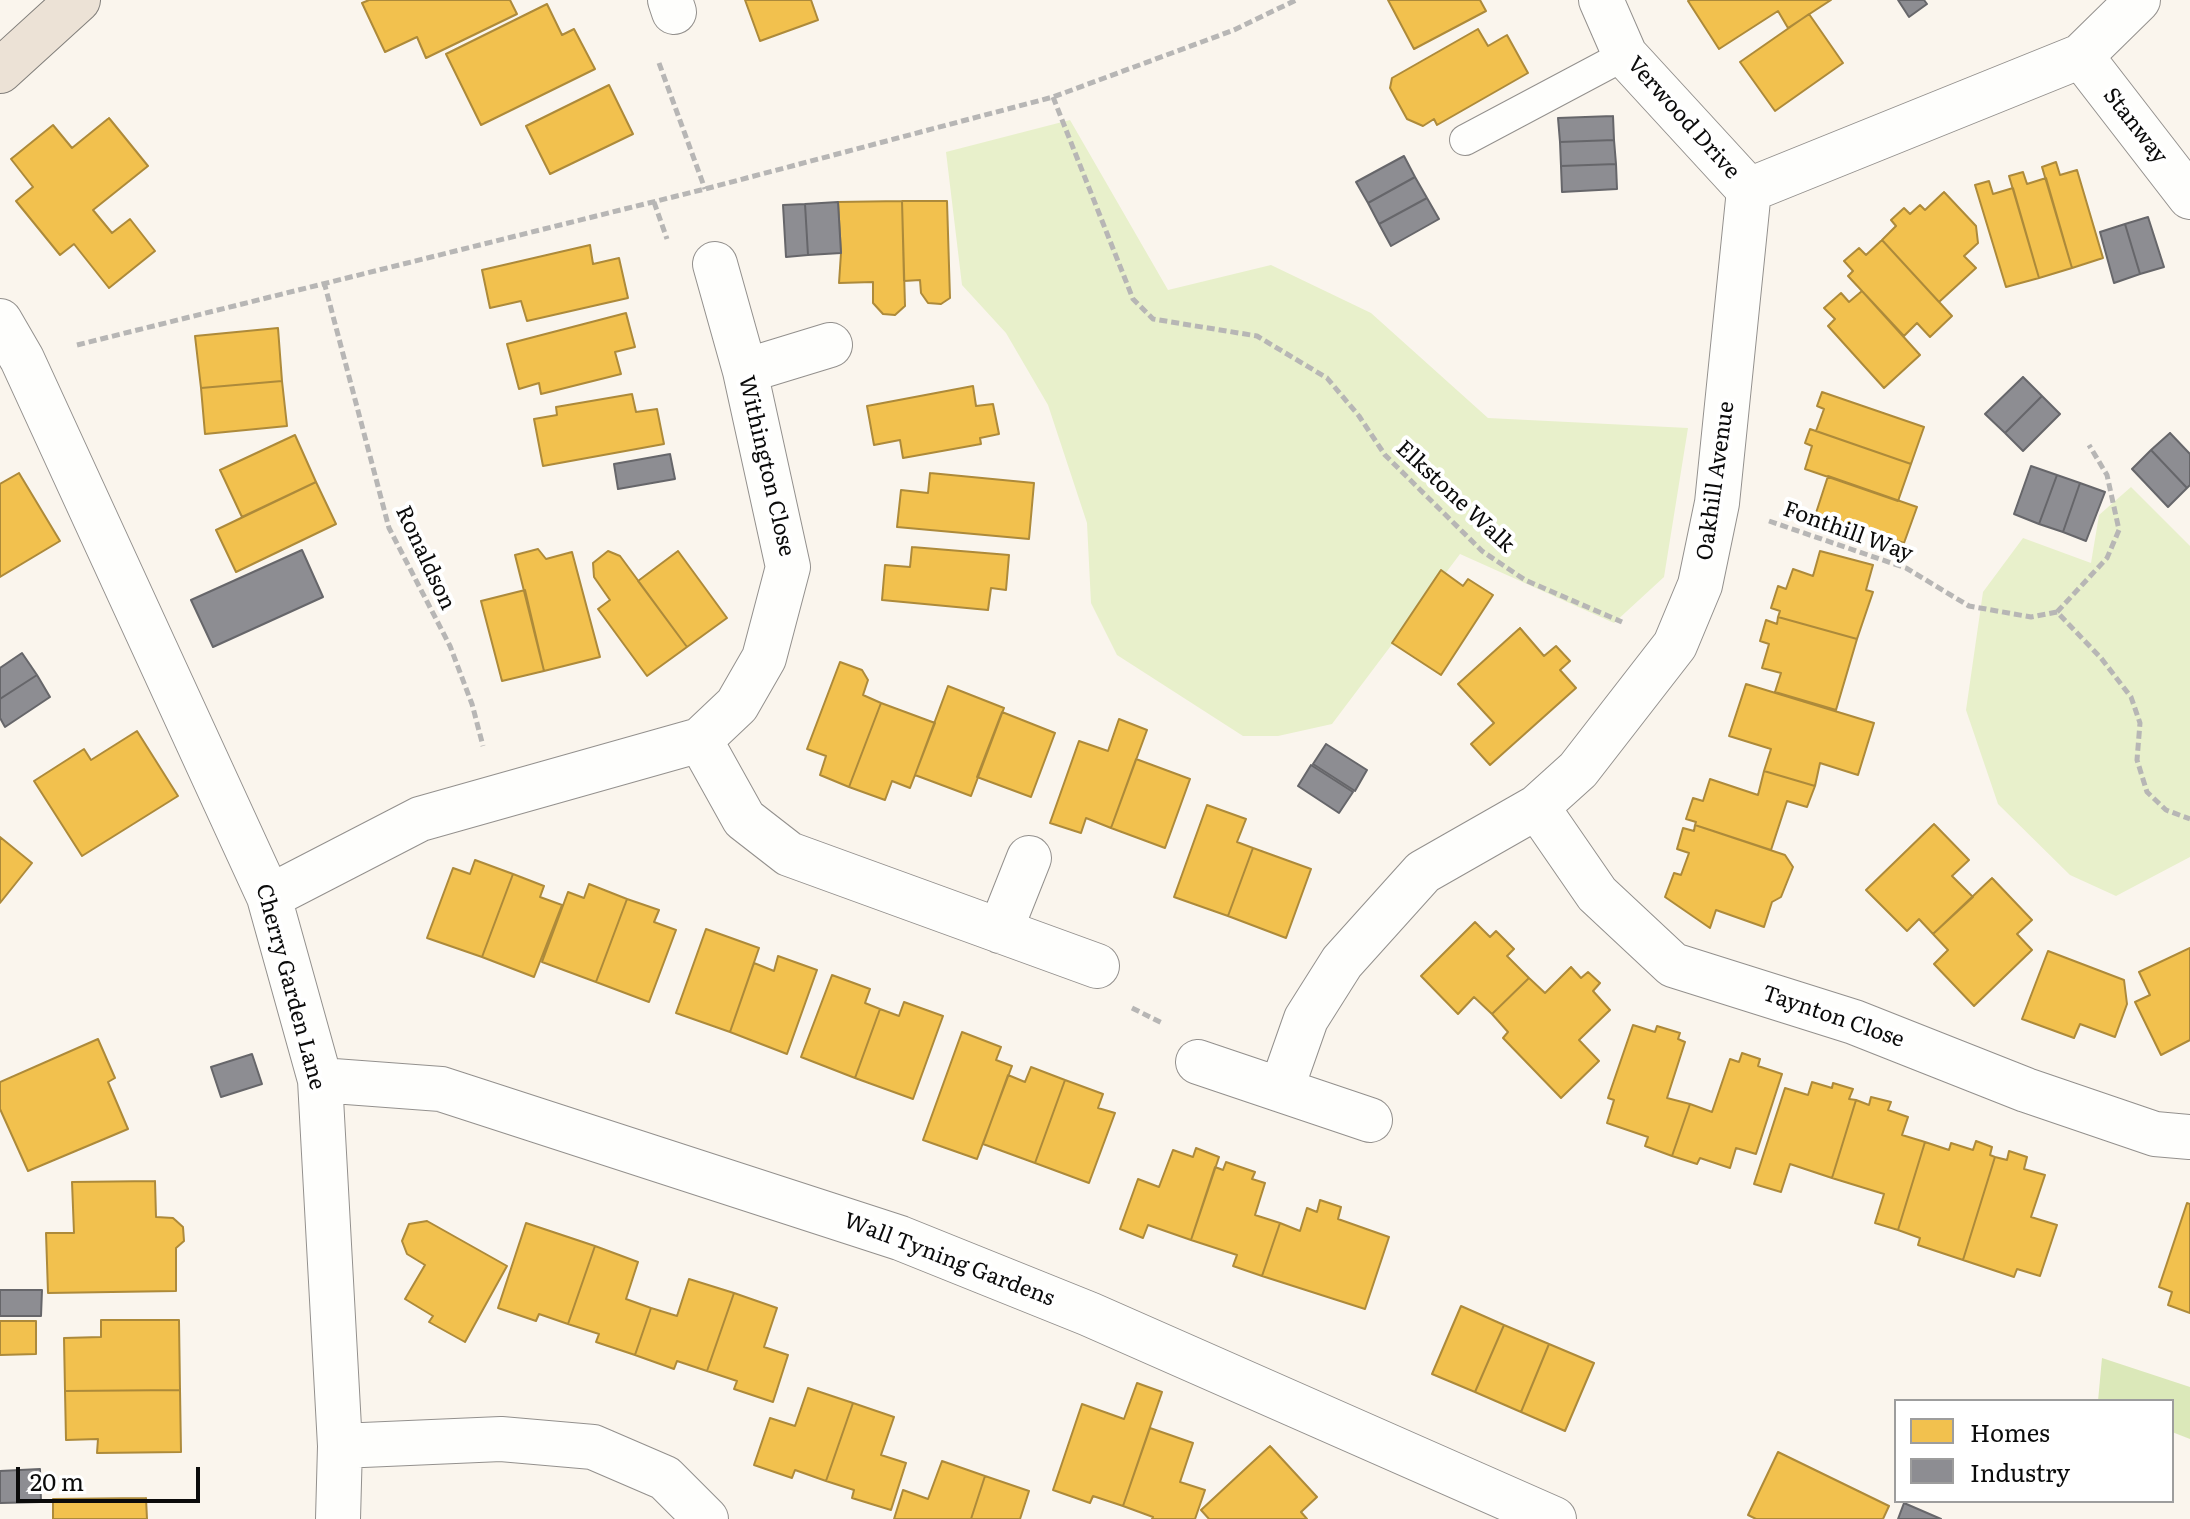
<!DOCTYPE html>
<style>
body{margin:0}
#map{position:relative;width:2190px;height:1519px;overflow:hidden;background:#faf5ed;font-family:Literata,serif}
canvas{display:block}
.legend{position:absolute;left:1894px;top:1399px;width:280px;height:104px;box-sizing:border-box;background:#fff;border:2px solid #9d9d9d;margin:0;padding:10px 14px;list-style:none;font-size:24px;color:#0b0b0b}
.legend li{display:flex;align-items:center;gap:16px;height:40px}
.legend b{width:40px;border:2px solid #9d9d9d}
.scale{position:absolute;left:16px;top:1467px;width:184px;height:36px;box-sizing:border-box;border:4px solid #0b0b0b;border-top:0;padding-left:10px;font-size:24px;line-height:28px;white-space:nowrap;color:#0b0b0b;-webkit-text-stroke:6px #fff;paint-order:stroke}
</style>
<div id="map">
<canvas width="2190" height="1519"></canvas>
<ul class="legend">
<li><b style="height:22px;background:#f2c14e"></b>Homes</li>
<li><b style="height:22px;background:#8d8d92"></b>Industry</li>
</ul>
<div class="scale">20 m</div>
</div>
<script>
const g = document.querySelector('canvas').getContext('2d');
g.lineJoin = 'round';
function fill(path, color) {
  g.fillStyle = color;
  g.fill(path, 'evenodd');
}
function poly(rows) {
  const path = new Path2D();
  for (const r of rows) {
    path.moveTo(r[0], r[1]);
    for (let i = 2; i < r.length; i += 2) path.lineTo(r[i], r[i + 1]);
  }
  return path;
}
function stroke(path, color, width, dash) {
  g.strokeStyle = color;
  g.lineWidth = width;
  g.lineCap = dash ? 'butt' : 'round';
  g.setLineDash(dash || []);
  g.stroke(path);
}
function drawText(font, color, halo, rows, align = 'center') {
  g.font = font + ' Literata,serif';
  g.lineWidth = 8;
  g.setLineDash([]);
  g.textBaseline = 'middle';
  g.strokeStyle = halo;
  g.fillStyle = color;
  for (const [text, x, y, turn = 0] of rows) {
    g.save();
    g.translate(x, y);
    g.rotate((+turn || 0) * Math.PI / 180);
    g.textAlign = isNaN(turn) ? turn : align;
    if (halo) g.strokeText(text, 0, 0);
    g.fillText(text, 0, 0);
    g.restore();
  }
}
fill(poly([
 [1070,120,1168,290,1271,265,1371,313,1488,418,1688,428,1664,577,1614,623,1460,554,1332,724,1278,736,1243,736,1117,655,1091,603,1087,523,1048,405,1006,333,962,285,946,152],
 [2131,487,2190,546,2190,857,2116,896,2070,875,1998,804,1966,710,1983,592,2023,538,2091,563,2099,515]
]), '#e8f0cb');
fill(poly([
 [2102,1358,2190,1387,2190,1439,2172,1432,2172,1401,2098,1401]
]), '#dbe8b9');
const homes = poly([
 [369,0,510,0,517,14,426,58,417,37,385,52,362,3,369,0],
 [745,0,811,0,818,20,760,41,745,0],
 [1388,0,1480,0,1486,11,1414,49,1388,0],
 [1690,0,1831,0,1788,28,1778,11,1719,49,1688,1,1690,0],
 [547,4,562,35,574,29,595,69,481,125,446,54,547,4],
 [1809,14,1843,63,1775,111,1740,62,1809,14],
 [1478,29,1488,46,1507,35,1528,73,1437,125,1434,119,1423,126,1407,119,1390,88,1392,78,1478,29],
 [609,85,633,134,550,174,526,126,609,85],
 [109,118,148,166,93,210,112,233,130,219,155,251,109,288,74,244,60,255,16,201,33,187,11,159,53,125,72,148,109,118],
 [2056,162,2060,175,2077,170,2103,258,2072,268,2042,167,2056,162],
 [2023,172,2027,184,2046,178,2072,268,2039,278,2009,176,2023,172],
 [1989,181,1993,194,2013,188,2039,278,2006,287,1975,185,1989,181],
 [1944,192,1976,226,1978,243,1964,256,1976,268,1939,302,1882,240,1896,226,1891,220,1904,208,1910,214,1920,205,1925,210,1944,192],
 [902,201,905,306,895,315,883,314,873,303,873,282,839,283,841,253,838,202,902,201],
 [902,201,947,201,950,298,941,304,928,303,921,293,920,280,904,281,902,201],
 [1882,240,1952,316,1930,337,1917,323,1904,336,1848,276,1853,271,1844,261,1859,248,1866,255,1882,240],
 [590,245,593,264,619,258,628,298,527,321,521,301,490,308,482,270,590,245],
 [1862,291,1920,355,1884,388,1828,326,1835,319,1824,308,1841,293,1849,302,1862,291],
 [626,313,635,347,615,352,621,374,541,394,539,383,519,389,507,344,626,313],
 [278,328,282,381,201,388,195,336,278,328],
 [282,381,287,426,205,434,201,388,282,381],
 [973,386,976,406,993,404,999,434,980,438,981,444,903,458,900,440,874,445,867,406,973,386],
 [1822,392,1924,427,1911,464,1816,431,1824,409,1817,406,1822,392],
 [632,394,636,412,657,409,664,444,543,466,534,419,557,415,556,407,632,394],
 [1810,429,1911,464,1898,501,1805,469,1812,446,1805,443,1810,429],
 [295,435,316,482,242,517,220,470,295,435],
 [19,473,60,541,0,577,0,484,19,473],
 [930,473,1034,483,1029,539,897,527,901,490,928,493,930,473],
 [1828,476,1917,507,1904,543,1816,513,1828,476],
 [316,482,336,524,236,572,216,530,316,482],
 [912,547,1009,555,1006,590,991,588,988,610,882,600,885,565,910,567,912,547],
 [538,549,546,559,572,552,600,657,544,671,515,555,538,549],
 [608,551,620,556,687,647,647,676,598,609,610,600,594,577,593,563,608,551],
 [678,551,727,618,687,647,638,581,678,551],
 [1820,551,1873,565,1866,590,1873,592,1857,639,1778,617,1780,611,1771,608,1778,586,1786,589,1793,569,1813,576,1820,551],
 [1441,570,1463,586,1468,579,1493,595,1441,675,1392,643,1441,570],
 [525,590,544,671,502,681,481,601,525,590],
 [1778,617,1857,639,1836,710,1775,692,1781,673,1762,668,1769,644,1760,641,1766,620,1777,624,1778,617],
 [1520,628,1544,656,1556,646,1570,661,1560,670,1576,688,1490,765,1471,744,1494,723,1458,684,1520,628],
 [840,662,862,670,868,680,863,695,881,703,849,787,820,775,826,756,807,749,840,662],
 [1746,684,1874,723,1858,775,1820,763,1815,786,1764,771,1771,749,1729,736,1746,684],
 [948,686,1004,708,971,796,915,775,948,686],
 [881,703,935,723,910,788,892,781,885,800,849,787,881,703],
 [1002,712,1055,733,1031,797,977,777,1002,712],
 [1119,719,1147,730,1111,828,1086,818,1081,833,1050,823,1079,741,1108,751,1119,719],
 [137,731,178,796,82,856,34,781,84,749,91,760,137,731],
 [1136,759,1190,779,1165,848,1111,828,1136,759],
 [1764,771,1815,786,1807,807,1787,801,1771,850,1695,825,1696,822,1686,819,1693,798,1703,801,1710,779,1758,795,1764,771],
 [1207,805,1246,819,1237,842,1253,848,1228,916,1174,897,1207,805],
 [1934,824,1969,860,1952,876,1973,897,1933,934,1919,919,1907,931,1866,890,1934,824],
 [1695,825,1785,855,1793,867,1781,897,1772,902,1764,927,1716,910,1710,928,1665,897,1674,873,1681,875,1689,853,1677,849,1683,828,1694,831,1695,825],
 [0,837,32,863,0,903,0,837],
 [1253,848,1311,869,1286,938,1228,916,1253,848],
 [475,860,513,874,482,957,427,938,453,868,470,874,475,860],
 [513,874,544,886,540,897,562,905,534,977,482,957,513,874],
 [1992,878,2032,920,2017,934,2032,950,1974,1006,1934,964,1948,950,1933,934,1992,878],
 [589,884,627,899,596,982,542,962,568,892,584,898,589,884],
 [627,899,659,910,654,922,676,930,649,1002,596,982,627,899],
 [1475,922,1490,937,1496,931,1514,949,1507,956,1529,978,1492,1014,1474,997,1458,1014,1421,976,1475,922],
 [706,929,759,948,730,1032,676,1013,706,929],
 [2190,948,2190,1040,2161,1055,2135,1002,2150,995,2139,972,2190,948],
 [2048,951,2124,980,2127,1004,2115,1037,2080,1024,2074,1038,2022,1019,2048,951],
 [778,956,817,970,787,1054,730,1032,754,963,774,971,778,956],
 [1571,967,1581,978,1588,972,1600,983,1593,991,1610,1010,1579,1040,1599,1061,1561,1098,1503,1038,1508,1032,1492,1014,1529,978,1545,993,1571,967],
 [832,975,870,989,865,1003,880,1009,855,1078,801,1057,832,975],
 [904,1002,943,1016,913,1099,855,1078,880,1009,899,1016,904,1002],
 [1633,1025,1655,1032,1657,1026,1680,1033,1678,1039,1685,1042,1667,1098,1690,1104,1672,1156,1645,1146,1648,1137,1607,1123,1614,1100,1608,1098,1633,1025],
 [962,1032,1001,1047,996,1060,1012,1066,977,1159,923,1140,962,1032],
 [98,1039,115,1078,108,1082,128,1129,28,1171,0,1109,0,1082,98,1039],
 [1742,1053,1760,1059,1758,1066,1782,1074,1756,1154,1736,1148,1730,1168,1700,1158,1697,1164,1672,1156,1690,1104,1712,1112,1730,1059,1739,1062,1742,1053],
 [1031,1067,1065,1080,1035,1163,983,1144,1008,1075,1025,1082,1031,1067],
 [1065,1080,1103,1094,1098,1108,1115,1113,1089,1183,1035,1163,1065,1080],
 [1812,1082,1832,1088,1833,1083,1853,1089,1849,1099,1856,1100,1832,1178,1790,1164,1781,1192,1754,1184,1785,1088,1808,1095,1812,1082],
 [1871,1097,1891,1102,1888,1110,1908,1117,1902,1135,1925,1142,1898,1230,1875,1223,1884,1194,1832,1178,1856,1100,1869,1105,1871,1097],
 [1976,1141,1992,1147,1990,1155,1995,1157,1963,1260,1918,1245,1920,1238,1898,1230,1925,1142,1949,1150,1951,1143,1973,1150,1976,1141],
 [1196,1148,1219,1157,1191,1240,1148,1225,1143,1238,1120,1229,1138,1179,1159,1187,1173,1150,1193,1157,1196,1148],
 [2009,1151,2027,1157,2024,1169,2045,1175,2031,1217,2057,1225,2040,1276,2017,1269,2014,1277,1963,1260,1995,1157,2007,1160,2009,1151],
 [1226,1162,1255,1172,1252,1179,1265,1183,1255,1215,1280,1223,1262,1276,1233,1266,1237,1255,1191,1240,1215,1167,1223,1170,1226,1162],
 [155,1181,156,1217,173,1218,183,1227,184,1241,176,1248,176,1291,48,1293,46,1233,74,1233,72,1182,155,1181],
 [1320,1200,1341,1207,1338,1219,1389,1237,1365,1309,1262,1276,1280,1223,1300,1231,1307,1208,1317,1212,1320,1200],
 [2187,1203,2190,1204,2190,1313,2168,1305,2172,1292,2159,1287,2187,1203],
 [427,1221,507,1266,465,1342,429,1322,433,1316,405,1299,425,1265,407,1254,402,1241,409,1224,427,1221],
 [526,1223,595,1246,568,1324,539,1314,536,1321,498,1308,526,1223],
 [595,1246,638,1262,626,1299,651,1308,635,1355,596,1342,599,1334,568,1324,595,1246],
 [689,1279,734,1293,707,1371,677,1361,674,1369,635,1355,651,1308,677,1316,689,1279],
 [734,1293,777,1308,764,1347,788,1355,773,1402,734,1389,737,1381,707,1371,734,1293],
 [1461,1306,1504,1325,1475,1392,1432,1374,1461,1306],
 [101,1320,179,1320,180,1390,65,1391,64,1338,101,1337,101,1320],
 [0,1321,36,1321,36,1354,0,1355,0,1321],
 [1504,1325,1549,1344,1521,1412,1475,1392,1504,1325],
 [1549,1344,1594,1363,1565,1431,1521,1412,1549,1344],
 [1137,1383,1162,1392,1123,1506,1093,1496,1090,1503,1053,1490,1082,1404,1124,1419,1137,1383],
 [808,1388,853,1403,826,1481,795,1470,792,1478,754,1465,770,1418,795,1426,808,1388],
 [180,1390,181,1452,97,1453,98,1439,66,1440,65,1391,180,1390],
 [853,1403,894,1417,881,1455,906,1463,891,1510,852,1498,854,1490,826,1481,853,1403],
 [1150,1428,1193,1443,1180,1482,1205,1490,1195,1519,1152,1519,1153,1517,1123,1506,1150,1428],
 [1270,1446,1317,1497,1301,1512,1307,1519,1209,1519,1201,1510,1270,1446],
 [1778,1452,1889,1506,1883,1519,1756,1519,1748,1515,1778,1452],
 [942,1461,985,1476,971,1519,894,1519,903,1490,928,1499,942,1461],
 [985,1476,1029,1491,1020,1519,971,1519,985,1476],
 [146,1498,147,1519,53,1519,53,1499,146,1498]
]);
fill(homes, '#f2c14e');
stroke(homes, '#ad8a3a', 2);
const industry = poly([
 [1898,0,1924,0,1927,4,1909,17,1898,0],
 [1613,116,1614,140,1560,142,1558,118,1613,116],
 [1614,140,1616,164,1561,166,1560,142,1614,140],
 [1404,156,1415,177,1368,203,1356,182,1404,156],
 [1616,164,1617,189,1562,192,1561,166,1616,164],
 [1415,177,1427,198,1379,224,1368,203,1415,177],
 [1427,198,1439,219,1391,246,1379,224,1427,198],
 [838,202,841,253,808,255,805,204,838,202],
 [805,204,808,255,786,257,783,205,805,204],
 [2148,217,2164,267,2140,274,2125,224,2148,217],
 [2125,224,2140,274,2114,283,2100,232,2125,224],
 [2023,377,2042,396,2005,433,1985,414,2023,377],
 [2042,396,2060,414,2023,451,2005,433,2042,396],
 [2170,433,2190,454,2190,485,2187,488,2151,450,2170,433],
 [2151,450,2187,488,2168,507,2132,469,2151,450],
 [670,454,675,479,618,489,614,464,670,454],
 [2031,466,2057,475,2039,524,2014,514,2031,466],
 [2057,475,2080,483,2063,532,2039,524,2057,475],
 [2080,483,2105,492,2086,541,2063,532,2080,483],
 [302,550,323,597,213,647,191,600,302,550],
 [22,653,37,675,0,699,0,668,22,653],
 [37,675,50,697,5,727,0,718,0,699,37,675],
 [1326,744,1367,770,1355,791,1313,764,1326,744],
 [1311,765,1353,792,1339,813,1298,786,1311,765],
 [252,1054,262,1084,221,1097,211,1067,252,1054],
 [0,1290,42,1290,41,1316,0,1316,0,1290],
 [40,1469,41,1502,0,1503,0,1471,40,1469],
 [1904,1503,1941,1519,1898,1519,1904,1503]
]);
fill(industry, '#8d8d92');
stroke(industry, '#66666a', 2);
const lane = poly([
 [1465,140,1625,55]
]);
const street = poly([
 [670,0,674,12],
 [1601,0,1625,55,1749,190],
 [2081,56,2190,197],
 [0,321,22,359,269,897,320,1080,340,1446,338,1519],
 [745,371,830,345],
 [700,740,737,705,764,658,788,567,745,371,715,264],
 [1537,807,1597,894,1673,965,1854,1022,2026,1090,2155,1134,2190,1137],
 [269,897,420,819,700,740,744,819,789,854,1097,966],
 [1000,931,1029,858],
 [1198,1062,1281,1090,1306,1019,1342,962,1423,872,1537,807,1578,770,1675,645,1700,585,1717,503,1749,190,2081,56,2138,0],
 [320,1080,441,1089,900,1238,1089,1314,1554,1519],
 [1281,1090,1370,1120],
 [340,1446,501,1439,593,1447,665,1478,706,1519]
]);
const primary = poly([
 [0,71,78,0]
]);
stroke(lane, '#93908d', 32);
stroke(street, '#93908d', 46);
stroke(primary, '#807e7a', 46);
stroke(poly([
 [659,63,705,189],
 [1053,97,1133,299,1153,319,1257,336,1327,378,1359,416,1385,455,1482,551,1525,580,1622,622],
 [654,202,667,239],
 [324,282,389,528,450,646,472,704,483,746],
 [77,345,705,189,1053,97,1234,30,1296,0],
 [1769,521,1906,568,1969,606,2031,617,2057,612,2101,658,2131,697,2140,723,2137,760,2147,792,2166,810,2190,819],
 [2057,612,2107,558,2119,530,2107,475,2089,445],
 [1132,1008,1162,1023]
]), '#b7b6b5', 5, [8, 4]);
stroke(lane, '#fefefc', 30);
stroke(street, '#fefefc', 44);
stroke(primary, '#ece2d6', 44);
drawText('22px', '#0b0b0b', '#fff', [
 ["Verwood Drive",1683,118,48],
 ["Stanway",2135,126,52],
 ["Withington Close",766,466,77],
 ["Oakhill Avenue",1716,481,-82],
 ["Elkstone Walk",1455,497,43],
 ["Fonthill Way",1848,532,20],
 ["Ronaldson",425,558,65],
 ["Cherry Garden Lane",290,987,75],
 ["Taynton Close",1833,1017,19],
 ["Wall Tyning Gardens",949,1260,21]
]);
</script>
